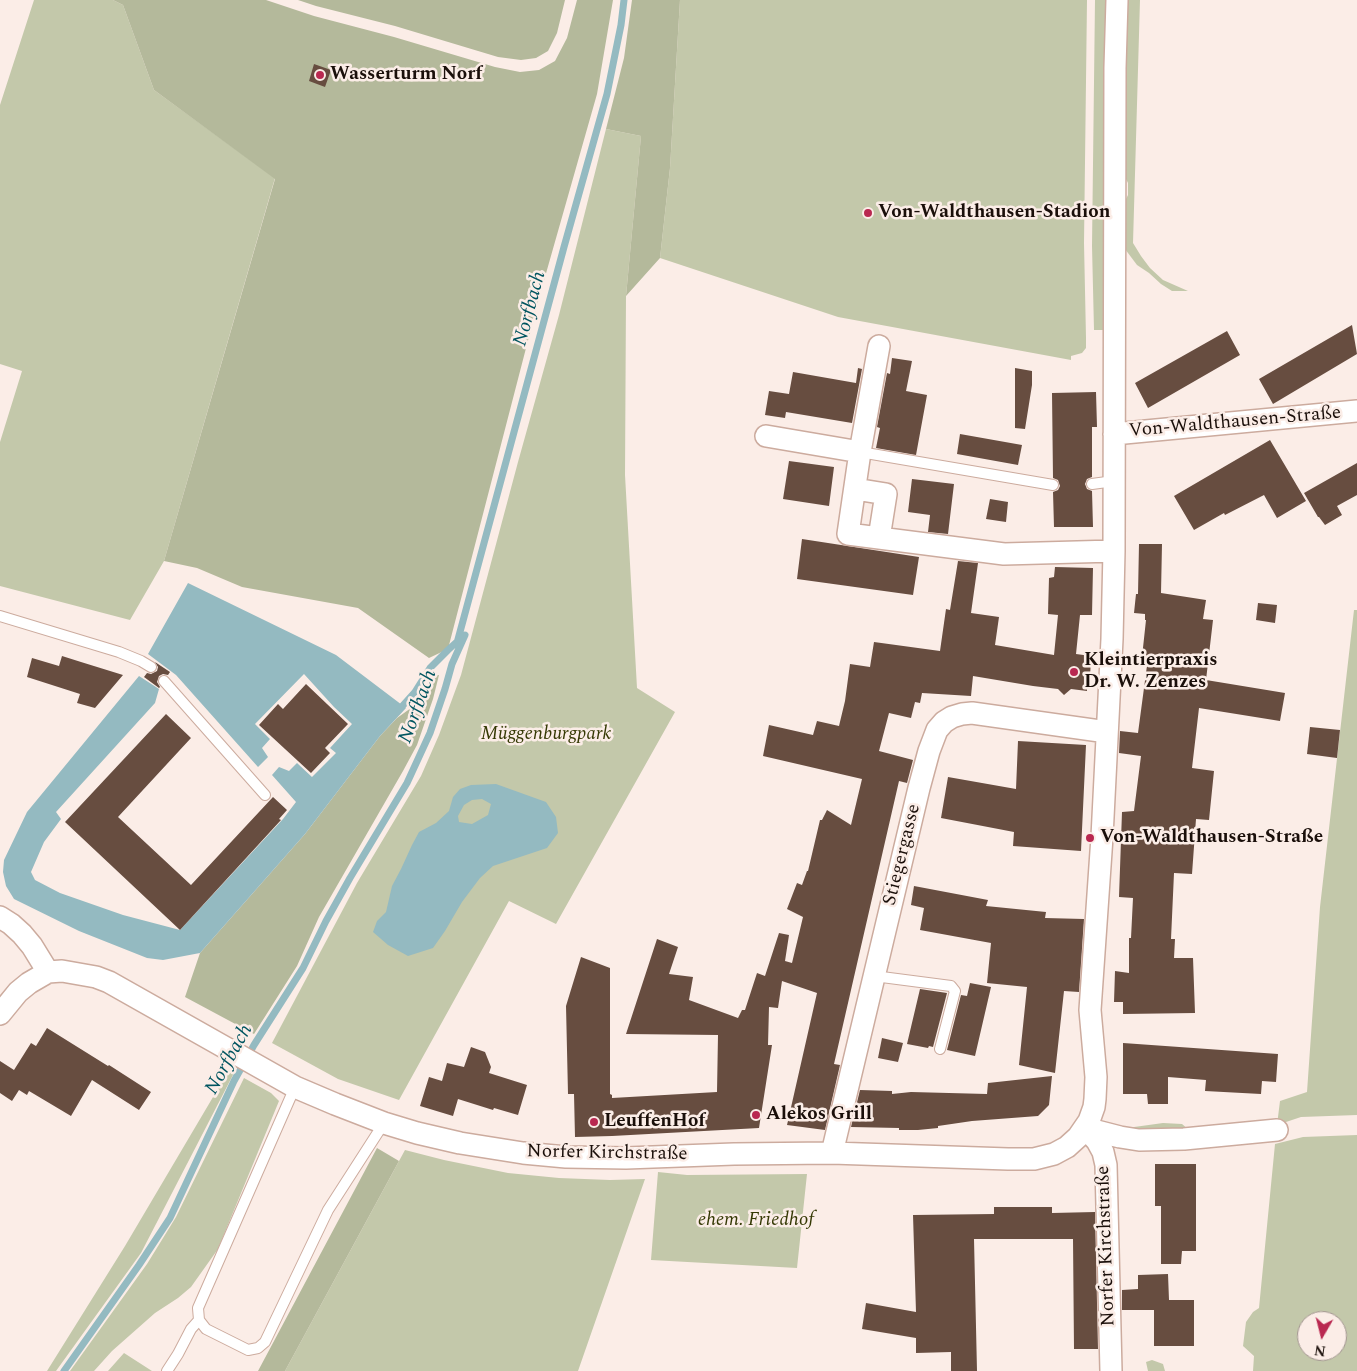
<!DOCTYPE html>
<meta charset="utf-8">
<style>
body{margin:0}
#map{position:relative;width:1357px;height:1371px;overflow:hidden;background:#fbede7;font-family:Spectral,serif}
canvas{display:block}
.north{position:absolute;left:1297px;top:1311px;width:50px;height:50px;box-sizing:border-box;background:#fbede7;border:1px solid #a1948f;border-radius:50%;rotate:188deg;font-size:14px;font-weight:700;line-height:20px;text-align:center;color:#1a0f0a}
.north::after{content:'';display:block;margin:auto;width:18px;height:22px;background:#b92850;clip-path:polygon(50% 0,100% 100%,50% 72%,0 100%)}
</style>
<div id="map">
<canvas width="1357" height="1371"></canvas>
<div class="north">N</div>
</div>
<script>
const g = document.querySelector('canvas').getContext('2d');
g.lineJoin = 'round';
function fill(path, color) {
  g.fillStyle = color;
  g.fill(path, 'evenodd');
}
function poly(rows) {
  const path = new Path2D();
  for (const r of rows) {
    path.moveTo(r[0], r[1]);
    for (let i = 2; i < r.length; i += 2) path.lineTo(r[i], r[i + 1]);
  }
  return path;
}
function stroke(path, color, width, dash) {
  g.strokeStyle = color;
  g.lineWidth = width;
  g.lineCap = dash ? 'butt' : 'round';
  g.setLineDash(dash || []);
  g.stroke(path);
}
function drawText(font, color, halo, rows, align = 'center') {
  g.font = font + ' Spectral,serif';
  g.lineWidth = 5;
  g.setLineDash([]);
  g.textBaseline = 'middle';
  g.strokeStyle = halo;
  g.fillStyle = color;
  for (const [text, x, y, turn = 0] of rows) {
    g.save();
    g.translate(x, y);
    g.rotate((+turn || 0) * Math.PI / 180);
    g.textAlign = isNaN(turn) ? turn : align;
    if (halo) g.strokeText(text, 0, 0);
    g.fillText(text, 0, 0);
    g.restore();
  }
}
fill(poly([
 [34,0,113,0,123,5,154,90,275,178,164,561,130,620,0,586,0,442,22,371,0,364,0,105],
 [680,0,1087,0,1084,243,1086,338,1086,348,1082,353,1071,356,1071,360,838,317,660,258,670,168],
 [1095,0,1108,0,1103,330,1094,330,1092,246],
 [1128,0,1140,0,1133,243,1141,256,1150,268,1163,280,1188,291,1172,291,1161,284,1149,273,1137,265,1125,249,1125,201,1128,195,1128,183,1126,179,1126,69],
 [606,129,641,136,626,296,625,475,637,688,675,712,556,924,509,901,399,1100,338,1079,272,1043,357,883,421,776,439,735,454,694,461,675,518,462,559,315],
 [1354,610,1357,610,1357,1115,1301,1117,1277,1125,1280,1101,1307,1092,1320,907],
 [229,1070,234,1073,141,1253,56,1371,47,1371,125,1246],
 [244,1078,271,1093,279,1101,218,1249,191,1287,178,1298,155,1313,112,1351,94,1371,70,1371,147,1264,176,1217],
 [1163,1123,1182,1124,1189,1130,1180,1134,1127,1128],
 [1357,1135,1357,1371,1253,1371,1254,1356,1243,1346,1246,1322,1253,1312,1259,1308,1275,1144,1303,1137],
 [1307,1321,1337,1321,1337,1351,1307,1351],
 [405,1150,444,1160,508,1173,559,1178,610,1180,645,1179,578,1371,285,1371],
 [658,1172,687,1175,807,1174,797,1268,651,1260],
 [124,1353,152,1371,108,1371],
 [1152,1360,1163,1364,1165,1371,1148,1371,1146,1362]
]), '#c3c8aa');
fill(poly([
 [113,0,266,0,314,16,394,37,495,67,520,72,539,70,555,61,567,38,577,0,613,0,597,94,539,298,448,649,429,658,358,608,242,587,197,568,164,561,275,179,154,90,123,5],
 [298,0,565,0,557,33,548,51,536,58,521,60,498,57,395,26,316,6],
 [632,0,680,0,670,168,660,258,626,296,641,136,606,129,624,58],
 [439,675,433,699,417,745,403,771,319,917,297,966,254,1034,185,997,200,953,305,834,380,736,397,718,411,708,432,676],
 [377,1148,399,1161,285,1371,258,1371]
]), '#b4b99b');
fill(poly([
 [188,583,336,655,406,708,380,736,305,834,200,953,163,960,147,958,79,931,14,899,6,886,3,872,4,860,27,812,139,676,159,689,155,703,56,812,61,819,44,842,31,872,35,880,60,893,123,915,180,930,283,819,296,802,272,775,279,767,289,771,297,763,312,777,336,753,330,748,352,724,334,707,304,674,255,724,270,739,262,748,268,757,258,767,176,675,148,654],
 [496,784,546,802,556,817,558,833,547,848,493,866,480,878,462,902,445,931,433,948,408,956,388,945,373,932,377,921,386,912,392,886,401,869,412,845,419,832,436,823,449,811,453,797,460,789,471,785],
 [482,799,491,804,488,815,472,824,459,822,458,816,464,805,472,800]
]), '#94bac1');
stroke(poly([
 [397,712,415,692,430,668,448,650,460,639],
 [64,1371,139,1265,170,1218,234,1081,254,1045,303,968,326,921,350,878,407,783,430,733,445,689,452,664,465,635,457,643,564,247,607,94,621,25,624,0]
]), '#94bac1', 7);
fill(poly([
 [314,64,331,70,325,87,309,81],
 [1352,325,1357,354,1273,404,1259,379],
 [1227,331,1240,355,1148,408,1135,383],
 [892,358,912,361,906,391,927,395,916,455,876,448,880,428,877,427,887,373,890,374],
 [858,368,862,369,852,423,786,412,785,418,765,415,769,391,789,394,793,372,856,383],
 [1015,368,1032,371,1032,385,1025,429,1015,428],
 [1096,392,1097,427,1092,427,1092,477,1087,479,1085,484,1087,489,1092,491,1093,527,1054,527,1053,492,1058,490,1060,486,1058,480,1053,478,1052,393],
 [960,434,1022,445,1018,465,957,454],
 [1270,440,1306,501,1277,518,1264,495,1225,515,1224,513,1194,530,1174,496],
 [789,461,834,467,829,506,783,499],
 [1357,463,1357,495,1337,506,1342,515,1325,525,1319,517,1318,517,1304,493],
 [912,479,954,484,948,534,928,532,930,515,908,512],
 [990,499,1008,502,1006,522,986,519],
 [802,539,919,557,913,595,797,579],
 [1139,544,1162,544,1161,593,1206,600,1203,619,1213,620,1206,680,1285,693,1280,721,1199,708,1192,768,1214,771,1209,820,1196,819,1192,874,1174,873,1171,939,1175,939,1174,958,1193,958,1195,1013,1123,1014,1123,1002,1114,1002,1115,971,1129,973,1129,938,1131,938,1133,898,1119,897,1122,812,1134,811,1141,756,1119,753,1120,731,1138,733,1148,658,1142,657,1146,620,1145,620,1145,614,1134,613,1136,594,1138,594],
 [958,561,978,563,971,613,999,617,995,645,1054,655,1058,615,1048,614,1049,578,1054,577,1055,567,1093,568,1092,615,1080,615,1076,654,1091,656,1090,679,1087,681,1087,691,1071,689,1064,695,1058,689,1033,686,973,676,971,696,922,693,920,703,915,702,911,718,889,713,879,751,913,760,907,783,899,781,834,1064,840,1065,825,1130,787,1125,817,993,782,981,778,1008,769,1007,768,1045,772,1045,759,1128,612,1136,575,1137,574,1094,568,1094,566,1006,581,957,610,968,610,1094,612,1095,612,1098,717,1092,718,1035,626,1034,657,939,678,947,669,974,693,977,689,1000,738,1018,742,1010,745,1010,757,973,765,976,779,933,789,935,785,961,792,963,803,917,787,909,797,883,802,885,807,871,808,871,820,820,822,820,827,810,851,825,862,779,763,756,769,725,813,735,817,721,839,726,845,701,850,664,870,667,874,642,940,651,946,609,950,610],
 [1258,603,1277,605,1275,623,1256,620],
 [62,656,81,662,123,675,95,708,77,703,80,694,27,677,32,658,59,666],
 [155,662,170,672,168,675,163,674,159,676,157,682,160,687,159,688,144,677,147,673,151,674,157,671,158,667],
 [306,684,348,724,325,748,330,753,311,773,259,725,278,704,283,709],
 [166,714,191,738,118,817,191,885,273,797,287,810,279,819,281,820,180,930,65,822],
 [1310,727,1340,730,1337,758,1307,754],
 [1018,741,1086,745,1081,851,1013,846,1014,832,941,818,948,777,1016,789],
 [914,886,988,900,986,906,1046,912,1045,918,1084,919,1079,992,1064,991,1055,1073,1019,1065,1027,987,987,983,991,943,920,930,924,908,911,905],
 [970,983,991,987,975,1056,947,1050,961,995,967,996],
 [920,989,947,993,933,1047,929,1046,928,1048,907,1044],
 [47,1028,108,1066,109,1065,151,1092,139,1110,92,1080,71,1116,29,1091,27,1095,19,1090,12,1101,0,1093,0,1061,14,1070,31,1043,36,1046],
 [882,1038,903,1043,898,1062,878,1058],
 [1123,1043,1278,1054,1276,1082,1262,1081,1261,1094,1205,1091,1206,1080,1168,1077,1168,1104,1148,1104,1147,1094,1123,1094],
 [471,1047,485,1052,491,1067,489,1073,527,1085,518,1115,494,1108,493,1110,458,1099,453,1116,420,1106,429,1077,442,1081,447,1063,464,1067],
 [1052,1076,1049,1105,1038,1116,972,1121,938,1126,938,1128,918,1130,899,1130,899,1128,851,1127,860,1090,892,1091,892,1094,911,1092,987,1094,988,1083],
 [1155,1164,1196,1164,1196,1251,1182,1251,1181,1264,1161,1264,1161,1206,1155,1206],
 [994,1207,1052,1207,1052,1213,1095,1212,1098,1349,1074,1349,1073,1239,974,1239,977,1371,951,1371,951,1352,916,1353,916,1338,862,1329,866,1303,916,1312,913,1215,994,1214],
 [1168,1274,1169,1300,1194,1300,1194,1346,1154,1346,1154,1310,1122,1310,1122,1290,1138,1289,1138,1275]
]), '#674d40');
const service = poly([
 [860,452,1053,485],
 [1092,484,1114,481],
 [0,616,119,652,141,661,151,667],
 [164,681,265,795],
 [874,976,951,986,955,991,940,1049],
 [295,1087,198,1308,199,1320,206,1329,248,1350,258,1348,265,1342,328,1210,384,1123],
 [167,1371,178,1354,191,1329,199,1320]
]);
const minor = poly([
 [879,346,860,452,848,534,1004,554,1114,551],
 [1114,434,1357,411],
 [766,436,860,452],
 [855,489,886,494,879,538],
 [0,917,11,924,22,934,32,946,48,972],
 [0,1014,18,992,29,983,48,972,62,971,96,977,109,982,295,1087,335,1104,384,1123,417,1133,460,1143,523,1153,566,1157,626,1158,734,1154,832,1153,1008,1159,1034,1159,1054,1154,1067,1147,1078,1137,1089,1121,1094,1107,1095,1099,1096,1077,1090,1010,1102,837,1112,639,1114,551,1115,68,1117,0],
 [1085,1128,1097,1141,1103,1152,1106,1165,1111,1371],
 [1085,1128,1120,1137,1139,1140,1184,1139,1277,1130],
 [832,1153,919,788,929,751,937,730,944,722,952,717,962,714,972,713,1107,732]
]);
stroke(service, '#ccab9e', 12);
stroke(minor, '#ccab9e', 24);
stroke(service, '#fff', 10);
stroke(minor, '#fff', 21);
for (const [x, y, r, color] of [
 [320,75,5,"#b92850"],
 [868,213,5,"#b92850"],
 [1074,672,5,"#b92850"],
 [1090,838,5,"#b92850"],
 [756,1115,5,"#b92850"],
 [594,1122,5,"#b92850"]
]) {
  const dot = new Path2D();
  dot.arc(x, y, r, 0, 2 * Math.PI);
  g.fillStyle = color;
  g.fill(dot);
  stroke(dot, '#fbede7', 2);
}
drawText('bold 19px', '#1a0f0a', '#fbede7', [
 ["Wasserturm Norf",330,75],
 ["Von-Waldthausen-Stadion",878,213],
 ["Kleintierpraxis",1084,661],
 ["Dr. W. Zenzes",1084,683],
 ["Von-Waldthausen-Straße",1100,838],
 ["Alekos Grill",766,1115],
 ["LeuffenHof",604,1122]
], 'left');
drawText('19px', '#1a0f0a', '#fbede7', [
 ["Von-Waldthausen-Straße",1235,423,-5],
 ["Stiegergasse",903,855,-76],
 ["Norfer Kirchstraße",607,1154,1],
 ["Norfer Kirchstraße",1107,1246,-92]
]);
drawText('italic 19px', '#353904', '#fbede7', [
 ["Müggenburgpark",546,735],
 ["ehem. Friedhof",756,1221]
]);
drawText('italic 20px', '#005560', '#fbede7', [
 ["Norfbach",531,309,-75],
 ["Norfbach",419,707,-70],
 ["Norfbach",230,1060,-61]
]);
</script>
